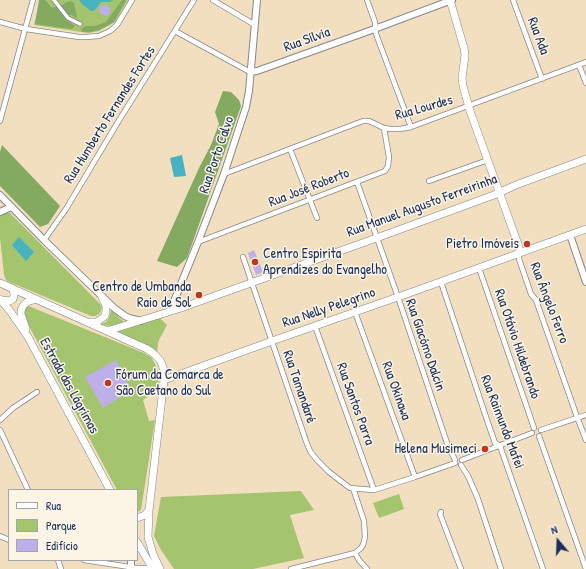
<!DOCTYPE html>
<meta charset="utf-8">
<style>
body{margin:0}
#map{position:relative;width:586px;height:569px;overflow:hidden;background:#f1dfc0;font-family:"Patrick Hand",sans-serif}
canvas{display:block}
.legend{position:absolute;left:8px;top:489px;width:130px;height:72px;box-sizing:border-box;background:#fcf5e5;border:1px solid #a2a6af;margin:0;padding:5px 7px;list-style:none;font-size:12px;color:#1b2f5e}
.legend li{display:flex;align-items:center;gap:8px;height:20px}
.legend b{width:20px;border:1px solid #a2a6af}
.north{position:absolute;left:538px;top:521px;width:40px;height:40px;-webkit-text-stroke:3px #fcf5e5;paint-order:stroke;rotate:341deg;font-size:11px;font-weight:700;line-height:16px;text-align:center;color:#1b2f5e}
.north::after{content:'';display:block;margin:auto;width:14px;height:18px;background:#1b2f5e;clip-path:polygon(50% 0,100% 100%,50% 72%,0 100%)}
</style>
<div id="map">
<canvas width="586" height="569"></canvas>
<ul class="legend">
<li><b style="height:5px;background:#fff"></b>Rua</li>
<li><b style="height:11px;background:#a4c46d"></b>Parque</li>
<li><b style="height:11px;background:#bcafea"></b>Edifício</li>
</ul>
<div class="north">N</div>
</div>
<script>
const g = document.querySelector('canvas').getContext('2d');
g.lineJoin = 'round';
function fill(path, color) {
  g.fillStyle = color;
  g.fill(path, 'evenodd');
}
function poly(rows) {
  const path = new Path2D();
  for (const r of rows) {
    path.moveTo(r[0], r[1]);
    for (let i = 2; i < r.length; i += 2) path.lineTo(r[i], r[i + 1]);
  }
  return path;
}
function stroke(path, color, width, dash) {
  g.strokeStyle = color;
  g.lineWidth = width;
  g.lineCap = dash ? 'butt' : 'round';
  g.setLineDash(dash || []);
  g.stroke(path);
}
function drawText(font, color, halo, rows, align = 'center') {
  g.font = font + ' "Patrick Hand",sans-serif';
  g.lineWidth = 3;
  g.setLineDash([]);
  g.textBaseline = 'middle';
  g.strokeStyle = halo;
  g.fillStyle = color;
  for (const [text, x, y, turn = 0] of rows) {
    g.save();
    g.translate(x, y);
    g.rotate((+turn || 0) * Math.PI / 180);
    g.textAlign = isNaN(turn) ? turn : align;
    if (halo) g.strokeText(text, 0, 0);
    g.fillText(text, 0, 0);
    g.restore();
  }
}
fill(poly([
 [40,0,128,0,115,22,99,31,88,33,34,25],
 [7,212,10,213,100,304,102,307,101,311,99,314,95,316,91,316,7,281,5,278,4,274,0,238,0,216,4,213],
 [26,305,144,353,151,357,155,364,158,371,159,381,158,390,143,400,149,421,155,420,141,510,137,512,137,490,117,490,22,313],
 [111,310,124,322,111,326,100,325,106,322,109,318],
 [160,318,167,325,160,338,158,343,157,354,151,347,143,343,117,332],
 [301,491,314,510,290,515,296,534,304,558,253,569,174,569,161,550,154,536,161,497],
 [399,494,404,509,379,518,373,503]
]), '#a4c46d');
fill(poly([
 [39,0,45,0,52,8,62,5,67,2,71,1,74,3,77,17,76,18,72,15,67,15,66,19,75,26,72,29,35,24],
 [122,0,126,0,114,22,99,30,90,32,82,32,81,29,85,26,95,26,106,22],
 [223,91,231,92,239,100,241,106,187,258,177,267,157,261,199,168,211,145,219,124,215,112],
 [2,145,60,206,48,224,40,227,0,186,0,152]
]), '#83aa60');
fill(poly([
 [79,0,114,0,110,2,101,2,94,11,91,11,83,5],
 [182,155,186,176,174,177,170,158],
 [19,237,34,252,26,261,12,245]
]), '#46b3c2');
fill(poly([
 [106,5,110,8,110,13,107,16,101,14,99,10,101,6],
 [254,250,263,272,256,275,248,253],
 [116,360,131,390,103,408,85,377]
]), '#bcafea');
const pedestrian = poly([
 [54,0,68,18,80,24]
]);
const minor = poly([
 [213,0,255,25],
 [367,0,375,22,376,34,411,127],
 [513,0,542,79],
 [0,22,26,29,79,37,86,37,99,36,110,31,117,25,132,0],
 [175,31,250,72],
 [579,65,586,83],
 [0,121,33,0],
 [290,149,317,218],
 [224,174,363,121,369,121,384,128,390,129,400,129,411,127,586,62],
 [429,181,488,160],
 [357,182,398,297,447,443,455,460],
 [44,240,66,209,118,122,194,0],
 [198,242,385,171,388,166,389,157,384,128],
 [519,253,519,259,531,294,536,300,577,417,586,440],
 [243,257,306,441,310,451,317,460,329,472,342,482,350,488,361,489,374,490,415,477,455,463],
 [479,268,534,428],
 [441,282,488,423,495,443,500,446,543,569],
 [355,312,415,477],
 [315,326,374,490],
 [0,420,13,408,37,392],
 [0,430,28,490],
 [541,430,586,415],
 [539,436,586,569],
 [462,460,532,433],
 [461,465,468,476,478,499,501,569],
 [441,512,440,514,461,569],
 [0,536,9,540],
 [355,553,359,560,367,569],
 [58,560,61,569],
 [84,560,136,568,152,568],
 [291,569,355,553,361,548,363,545,365,537,364,521,353,488]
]);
const tertiary = poly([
 [250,72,257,71,369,31,452,0],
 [0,195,44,240,114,308,125,316,129,318,141,321],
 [0,212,11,207],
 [570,235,586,282],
 [170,311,198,242,224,174,246,107,249,91,257,0],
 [131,560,131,569]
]);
const secondary = poly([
 [450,0,464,48,465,55,462,78,463,86,470,111,519,247,519,253],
 [0,283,147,349,153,353,160,360,164,370,164,380,149,510,148,537,153,554,160,569],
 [0,299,10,311,28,337,110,490],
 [1,300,10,301,13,299,14,296,14,293,12,288],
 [89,322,97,322,105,316,106,311,106,306,102,297],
 [26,329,21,314,21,311,23,306,27,302,36,299],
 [107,331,181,308,382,236,494,195,516,185,586,159],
 [164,380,272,341,415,291,586,229],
 [137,518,145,515,149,510],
 [137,542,153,569]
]);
stroke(pedestrian, '#86878f', 5);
stroke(minor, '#86878f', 6);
stroke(tertiary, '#86878f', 8);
stroke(secondary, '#86878f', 8);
stroke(pedestrian, '#fff', 3.5);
stroke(minor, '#fff', 4.5);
stroke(tertiary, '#fff', 6);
stroke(secondary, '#fff', 7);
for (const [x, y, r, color] of [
 [527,244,4,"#c8321e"],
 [255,262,4,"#c8321e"],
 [199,295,4,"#c8321e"],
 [108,383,4,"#c8321e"],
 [485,449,4,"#c8321e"]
]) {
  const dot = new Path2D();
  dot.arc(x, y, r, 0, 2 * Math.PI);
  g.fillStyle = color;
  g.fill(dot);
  stroke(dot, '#fcf5e5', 1.5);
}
drawText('14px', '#1b2f5e', '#fcf5e5', [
 ["Rua Ada",538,36,69],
 ["Rua Sílvia",307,40,-20],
 ["Rua Lourdes",424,108,-16],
 ["Rua Humberto Fernandes Fortes",110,115,-58],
 ["Rua Porto Calvo",217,155,-71],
 ["Rua José Roberto",309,188,-21],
 ["Rua Manuel Augusto Ferreirinha",422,206,-20],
 ["Rua Ângelo Ferro",549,303,69],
 ["Rua Nelly Pelegrino",329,308,-19],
 ["Rua Otávio Hildebrando",517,344,71],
 ["Rua Giacómo Dalcin",425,345,71],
 ["Estrada das Lágrimas",69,386,61],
 ["Rua Tamandaré",299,387,71],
 ["Rua Okinawa",396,391,70],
 ["Rua Santos Parra",355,404,70],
 ["Rua Raimundo Mafei",502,422,69]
]);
drawText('14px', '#1b2f5e', '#fcf5e5', [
 ["Pietro Imóveis",519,244],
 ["Centro Espirita",263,254,"left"],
 ["Aprendizes do Evangelho",263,270,"left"],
 ["Centro de Umbanda",191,287],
 ["Raio de Sol",191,303],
 ["Fórum da Comarca de",116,375,"left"],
 ["São Caetano do Sul",116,391,"left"],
 ["Helena Musimeci",477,449]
], 'right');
</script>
